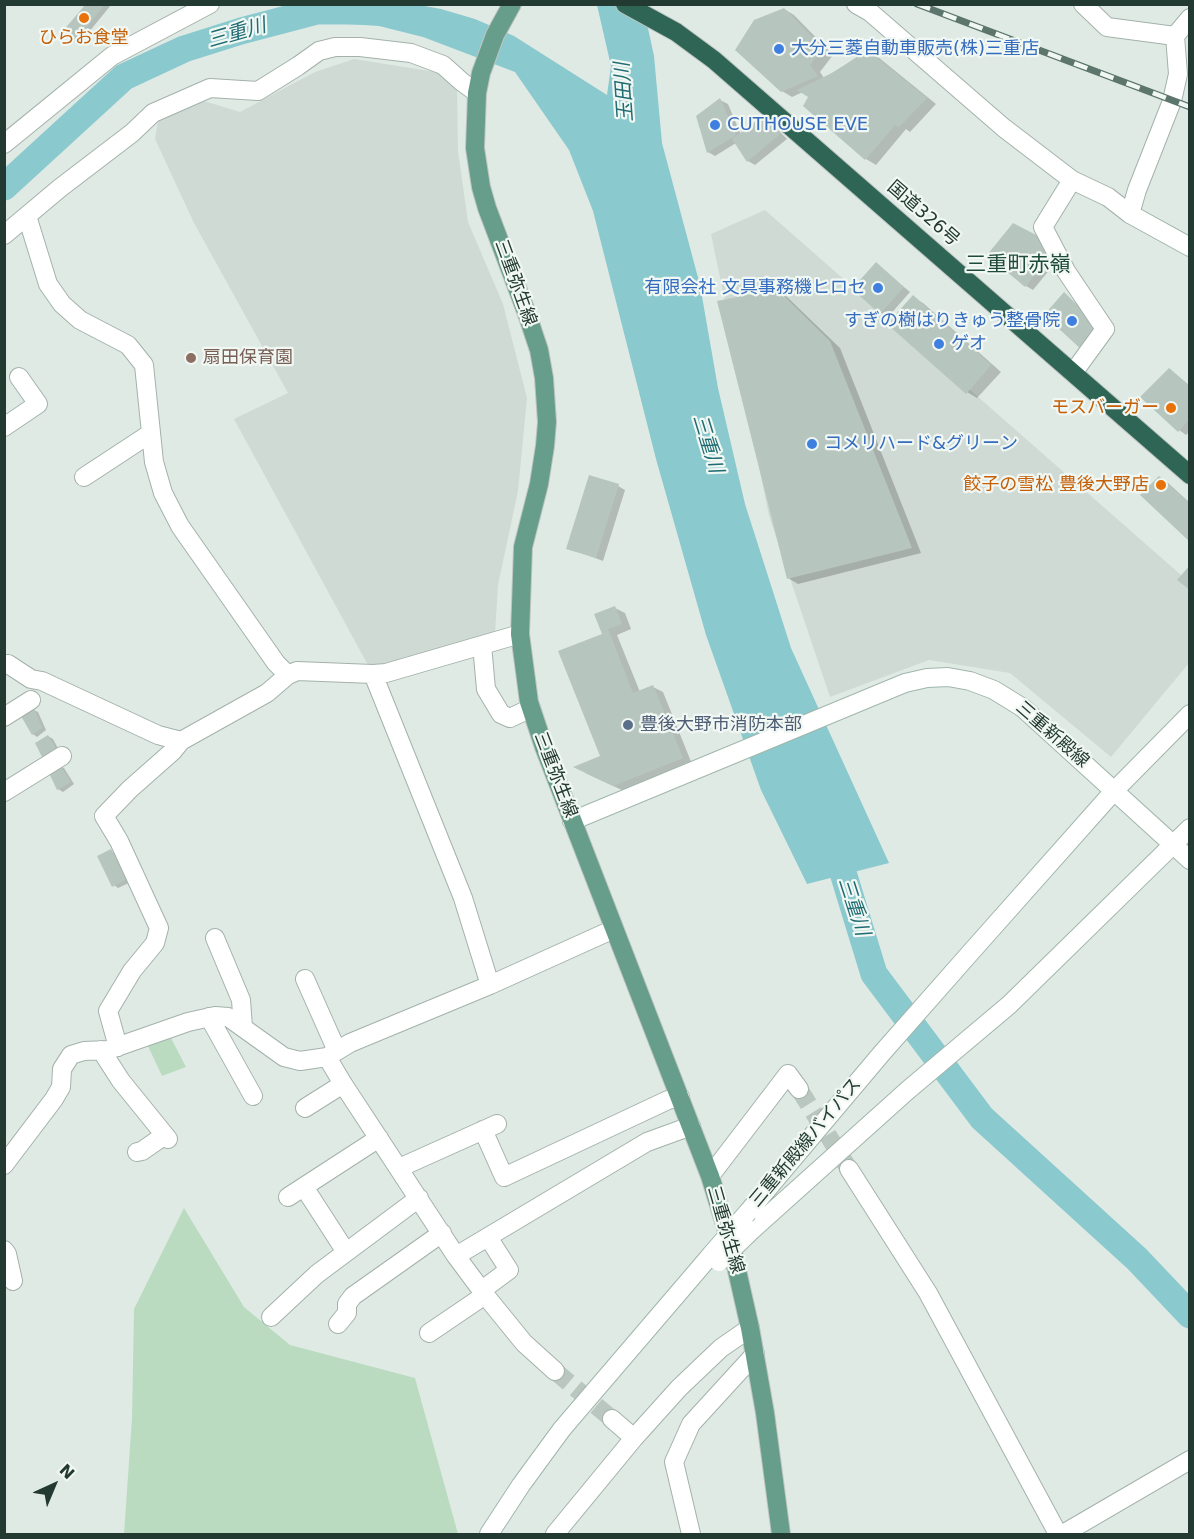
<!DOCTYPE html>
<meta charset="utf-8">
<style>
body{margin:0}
#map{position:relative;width:1194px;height:1539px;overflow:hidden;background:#e0eae5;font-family:"DejaVu Sans",sans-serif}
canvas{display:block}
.frame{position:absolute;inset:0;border:6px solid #223a31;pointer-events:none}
.north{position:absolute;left:24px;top:1455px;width:60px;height:60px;-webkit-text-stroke:4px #f1f7f3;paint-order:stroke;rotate:44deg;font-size:16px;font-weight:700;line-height:24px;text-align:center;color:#223a31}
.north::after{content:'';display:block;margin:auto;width:21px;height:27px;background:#223a31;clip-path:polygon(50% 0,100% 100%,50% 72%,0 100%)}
</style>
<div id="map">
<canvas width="1194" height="1539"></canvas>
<div class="frame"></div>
<div class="north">N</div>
</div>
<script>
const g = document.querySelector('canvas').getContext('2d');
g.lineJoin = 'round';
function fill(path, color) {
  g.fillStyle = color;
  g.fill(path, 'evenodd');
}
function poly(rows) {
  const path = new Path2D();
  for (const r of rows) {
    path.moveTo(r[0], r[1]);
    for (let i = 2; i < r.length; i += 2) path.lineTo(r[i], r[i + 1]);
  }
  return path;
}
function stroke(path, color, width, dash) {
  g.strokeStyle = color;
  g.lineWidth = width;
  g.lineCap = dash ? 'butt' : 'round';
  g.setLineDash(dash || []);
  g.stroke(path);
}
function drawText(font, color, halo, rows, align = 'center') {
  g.font = font + ' "DejaVu Sans","Noto Sans JP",sans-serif';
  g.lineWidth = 4.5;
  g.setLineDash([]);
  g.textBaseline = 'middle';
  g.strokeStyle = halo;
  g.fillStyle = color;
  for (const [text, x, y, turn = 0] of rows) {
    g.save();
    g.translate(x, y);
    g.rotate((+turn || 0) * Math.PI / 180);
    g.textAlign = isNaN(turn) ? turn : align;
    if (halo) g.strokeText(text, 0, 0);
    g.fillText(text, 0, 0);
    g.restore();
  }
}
fill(poly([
 [354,59,436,72,457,86,458,151,468,222,503,304,527,398,518,491,498,585,495,633,413,659,369,667,234,419,288,393,194,223,155,139,158,121,204,101,240,112,315,72],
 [765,210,1189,582,1189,663,1111,757,1010,673,929,660,830,697,769,516,711,234]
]), '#cfdad4');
fill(poly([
 [171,1038,186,1067,162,1076,147,1044],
 [184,1208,244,1307,290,1345,415,1378,458,1534,124,1534,132,1418,134,1309]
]), '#badbc0');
fill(poly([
 [320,5,419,5,441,9,475,19,514,36,607,95,611,66,597,5,643,5,654,56,662,143,700,285,718,388,745,504,791,648,889,863,807,884,761,790,706,635,656,459,593,211,569,150,515,72,423,37,379,26,332,23]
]), '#8ac9cd');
fill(poly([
 [88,4,111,5,80,43,76,40],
 [784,9,794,15,833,55,820,72,824,78,867,51,878,57,936,104,910,132,906,129,876,165,866,159,810,97,803,92,792,97,782,91],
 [720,100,728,104,741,135,763,118,770,122,787,139,755,165,748,161,736,143,715,156,708,152],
 [1047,243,1056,262,1033,290,1026,286],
 [876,264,910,292,888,317,881,313],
 [776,291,787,297,840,348,921,553,798,584,788,578],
 [913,297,923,303,1001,372,977,398,967,392],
 [1170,369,1190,386,1190,431,1186,435,1179,430],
 [1159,477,1167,482,1190,503,1190,540],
 [618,486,625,490,603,561,568,548],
 [615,608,625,613,631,629,617,635,640,692,653,687,663,692,692,764,624,791,585,773,602,757,604,635],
 [34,710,38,712,46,730,37,737,33,734],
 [48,736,53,739,60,752,44,758],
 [59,766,64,768,74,784,63,792,58,789],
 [111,851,115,854,131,882,118,888,114,885]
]), '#0003');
stroke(poly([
 [4,187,124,77,184,49,241,31,317,11,360,11],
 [833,840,874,974,982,1118,1137,1259,1190,1315]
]), '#8ac9cd', 27);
fill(poly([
 [86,4,105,4,75,42,62,32],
 [784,8,823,48,810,65,818,76,781,92,735,50,754,20],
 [867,50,927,98,899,127,895,125,865,160,803,106,808,97,797,90,836,71],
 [720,98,736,135,707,153,696,116],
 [763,116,780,134,747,162,732,139],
 [1013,223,1040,237,1049,258,1025,287,987,255],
 [876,262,904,287,880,314,852,289],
 [777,289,830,341,912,548,787,579,717,301],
 [1064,292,1101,328,1083,351,1044,315],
 [913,295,991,365,966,394,887,324],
 [1169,368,1190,387,1190,419,1178,432,1140,397],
 [589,475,619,484,596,558,566,549],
 [1159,476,1190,504,1190,542,1140,495],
 [1190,565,1190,590,1177,580],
 [615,606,622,624,608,629,633,693,653,685,683,758,613,786,573,767,600,756,558,651,602,634,594,614],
 [34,708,42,728,32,735,21,716],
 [48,735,56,749,43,759,35,743],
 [59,764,71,782,57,790,48,771],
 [111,849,127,879,112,887,97,856]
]), '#b6c5be');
stroke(poly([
 [799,1089,849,1169],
 [555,1371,612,1419]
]), '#bac7c1', 18, [18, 9]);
const street = poly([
 [856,4,870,12,1004,128,1072,180,1108,197,1130,214,1137,190,1172,101,1178,74,1175,36,1190,18],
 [1083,4,1107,27,1175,36],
 [4,144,112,56,210,4],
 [1072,180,1043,227,1066,271,1105,329,1073,373],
 [27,216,48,284,62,304,80,320,128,345,144,365,154,462,163,493,180,526,276,663,288,675],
 [4,235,60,188,132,133,153,113,210,88,258,91,298,66,319,51,335,47,360,47,411,53,443,65,462,82,477,93],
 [4,427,38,404,19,377],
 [84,477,151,433],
 [482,645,486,689,501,714,510,718,531,708],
 [4,664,8,664,31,679,42,681,158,735,181,741,267,693,288,675,297,671,373,674,386,673,520,634],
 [373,674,463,898,490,985],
 [4,717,31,700],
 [4,792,62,756],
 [215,938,241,1000,243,1027],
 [305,979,337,1051],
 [209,1017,253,1096],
 [118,1047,108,1011,132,971,155,943,159,928,119,841,104,816,130,789,173,751,181,741],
 [101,1050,121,1081,168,1139],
 [327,1057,343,1084,456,1256,485,1295,429,1333],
 [305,1108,343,1084],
 [483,1130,504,1177,668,1100,680,1097],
 [137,1152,142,1151,165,1135],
 [4,1165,54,1099,61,1087,62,1069,71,1055,84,1051,108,1050,188,1022,215,1016,228,1017,284,1057,300,1061,327,1057,350,1043,490,985,614,929],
 [399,1168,497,1124],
 [849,1169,928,1293,1058,1534],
 [710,1176,788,1074,799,1089],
 [304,1187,346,1252],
 [288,1197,379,1138],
 [4,1250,7,1254,13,1281],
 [456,1256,647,1142,691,1126],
 [482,1290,509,1270,488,1237],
 [485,1295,524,1343,555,1371],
 [271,1317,317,1274,419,1198],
 [338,1324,347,1313,347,1304,353,1296,442,1233],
 [612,1419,634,1438,679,1388,721,1348,750,1328],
 [555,1534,634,1438],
 [691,1534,674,1462,691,1424,755,1354],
 [1063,1534,1190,1460]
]);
const secondary = poly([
 [1130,214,1190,247],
 [572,821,905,683,927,678,948,677,970,681,994,690,1023,708,1190,860],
 [748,1212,882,1053,971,952,1114,791,1190,714],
 [752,1230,908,1090,1009,1005,1190,828],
 [489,1534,521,1485,562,1429,710,1256]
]);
const primary = poly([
 [512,4,495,35,481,73,477,93,475,148,481,187,487,208,527,314,539,350,544,378,547,422,545,446,539,484,523,547,520,634,529,702,544,747,710,1176,731,1244,750,1328,765,1413,781,1534]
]);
const highway = poly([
 [625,4,676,32,714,60,1190,475]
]);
stroke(street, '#a3b2ab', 20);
stroke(secondary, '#a0b6ac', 20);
stroke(primary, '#bdc4c1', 20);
stroke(highway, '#bdc4c1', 20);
stroke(street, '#fff', 18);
stroke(secondary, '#fff', 18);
stroke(primary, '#679e8b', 18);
stroke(highway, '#2f6555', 18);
const rail = poly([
 [917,4,1190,107]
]);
stroke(rail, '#5c766d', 7);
stroke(rail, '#f1f7f3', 4.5, [14]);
const secondaryBridge = poly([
 [710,1256,748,1212],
 [719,1262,752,1230]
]);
stroke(secondaryBridge, '#a0b6ac', 20, []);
stroke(secondaryBridge, '#fff', 18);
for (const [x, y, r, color] of [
 [84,18,6,"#e8710a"],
 [779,49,6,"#3f7fe0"],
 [715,125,6,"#3f7fe0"],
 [878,288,6,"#3f7fe0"],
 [1072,321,6,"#3f7fe0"],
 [939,344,6,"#3f7fe0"],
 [191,358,6,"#8d6e63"],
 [1171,408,6,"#e8710a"],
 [812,444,6,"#3f7fe0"],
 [1161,485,6,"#e8710a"],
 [628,725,6,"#5c6f8a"]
]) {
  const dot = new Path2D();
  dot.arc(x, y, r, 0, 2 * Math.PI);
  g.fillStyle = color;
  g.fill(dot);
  stroke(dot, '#f1f7f3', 2);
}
drawText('18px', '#c56008', '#f1f7f3', [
 ["ひらお食堂",84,38,"center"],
 ["モスバーガー",1159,408],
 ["餃子の雪松 豊後大野店",1149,485]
], 'right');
drawText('18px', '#366cbe', '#f1f7f3', [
 ["大分三菱自動車販売(株)三重店",791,49],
 ["CUTHOUSE EVE",727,125],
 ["有限会社 文具事務機ヒロセ",866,288,"right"],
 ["すぎの樹はりきゅう整骨院",1060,321,"right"],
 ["ゲオ",951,344],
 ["コメリハード&グリーン",824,444]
], 'left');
drawText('18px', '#223a31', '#f1f7f3', [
 ["国道326号",923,214,41],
 ["三重弥生線",515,283,70],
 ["三重新殿線",1052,735,41],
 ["三重弥生線",555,775,69],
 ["三重新殿線バイパス",806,1143,-50],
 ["三重弥生線",725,1230,74]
]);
drawText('18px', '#785e54', '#f1f7f3', [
 ["扇田保育園",203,358]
], 'left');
drawText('18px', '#4e5e75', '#f1f7f3', [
 ["豊後大野市消防本部",640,725]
], 'left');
drawText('italic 20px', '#1f6c73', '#f1f7f3', [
 ["三重川",237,34,-16],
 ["玉田川",625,92,-94],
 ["三重川",707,444,73],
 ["三重川",853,907,72]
]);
drawText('21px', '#1f4b3d', '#f1f7f3', [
 ["三重町赤嶺",1018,266]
]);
</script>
